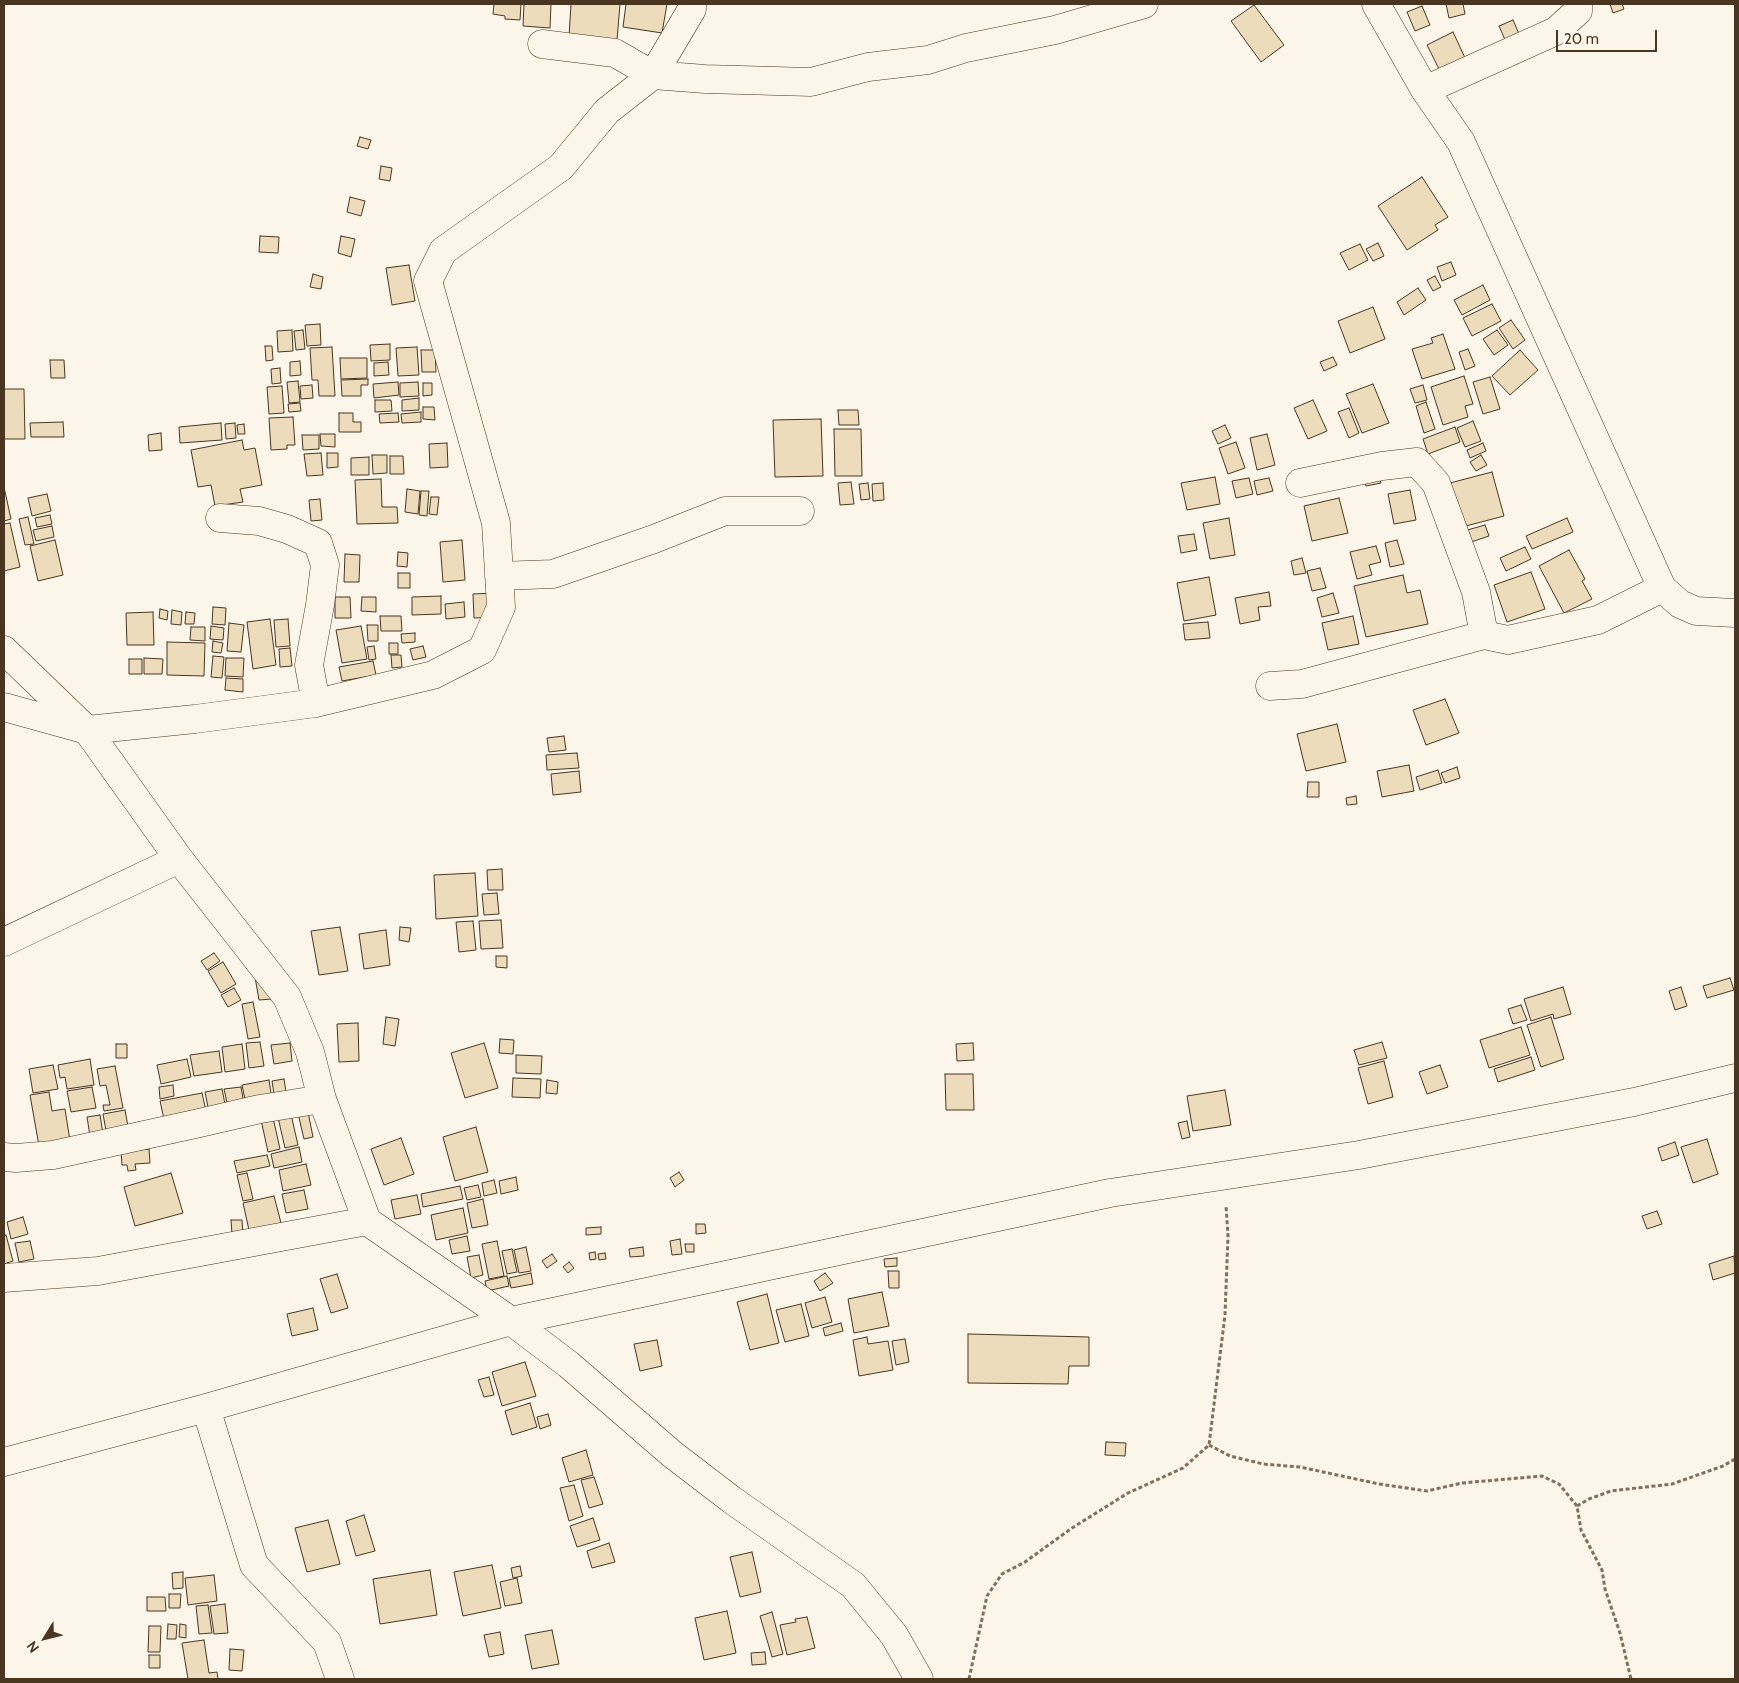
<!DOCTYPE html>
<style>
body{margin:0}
#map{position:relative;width:1739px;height:1683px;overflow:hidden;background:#fbf6e9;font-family:Cabin,sans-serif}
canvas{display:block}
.frame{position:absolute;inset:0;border:5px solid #4a3520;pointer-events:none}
.north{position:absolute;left:20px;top:1613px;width:50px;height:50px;-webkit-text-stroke:4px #fbf6e9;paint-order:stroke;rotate:234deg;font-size:14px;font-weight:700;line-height:20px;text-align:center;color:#4a3520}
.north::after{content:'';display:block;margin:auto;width:18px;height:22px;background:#4a3520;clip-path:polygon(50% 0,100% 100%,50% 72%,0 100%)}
.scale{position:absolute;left:1556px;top:30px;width:101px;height:22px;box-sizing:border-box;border:2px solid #4a3520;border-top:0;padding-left:6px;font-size:15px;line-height:18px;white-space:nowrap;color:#4a3520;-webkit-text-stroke:4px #fbf6e9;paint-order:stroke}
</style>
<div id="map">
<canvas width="1739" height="1683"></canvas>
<div class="frame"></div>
<div class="north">N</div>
<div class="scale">20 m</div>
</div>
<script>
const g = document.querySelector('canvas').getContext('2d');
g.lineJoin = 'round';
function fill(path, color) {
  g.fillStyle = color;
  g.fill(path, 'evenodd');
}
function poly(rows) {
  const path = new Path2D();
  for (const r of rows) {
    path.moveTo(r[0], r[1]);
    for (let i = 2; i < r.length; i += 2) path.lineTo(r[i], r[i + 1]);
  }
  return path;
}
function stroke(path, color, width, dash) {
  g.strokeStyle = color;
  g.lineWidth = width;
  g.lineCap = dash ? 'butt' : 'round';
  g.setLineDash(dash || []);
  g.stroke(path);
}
const building = poly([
 [494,4,521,4,520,20,505,19,505,16,493,14,494,4],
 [524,4,551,4,550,28,523,26,524,4],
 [571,4,620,4,617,40,569,37,571,4],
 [626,4,667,4,662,33,623,27,626,4],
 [1446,4,1463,4,1465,14,1449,18,1446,4],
 [1610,4,1622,4,1624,9,1613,13,1610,4],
 [1254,5,1284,45,1261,62,1231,21,1254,5],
 [1422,6,1430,25,1415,31,1407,12,1422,6],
 [1513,20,1523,43,1509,49,1499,26,1513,20],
 [1453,32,1466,60,1441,73,1427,45,1453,32],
 [360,137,371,140,368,149,357,146,360,137],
 [381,166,392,168,390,181,379,179,381,166],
 [1422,177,1448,217,1435,225,1438,230,1407,250,1378,206,1422,177],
 [350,197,365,201,361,216,347,212,350,197],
 [260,236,279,237,278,253,259,252,260,236],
 [341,236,355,239,351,257,338,253,341,236],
 [1378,243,1384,256,1373,261,1366,249,1378,243],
 [1360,244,1368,260,1349,270,1340,253,1360,244],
 [1451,262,1456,275,1442,281,1437,267,1451,262],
 [409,265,415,301,392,305,386,268,409,265],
 [313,274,323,277,321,289,310,287,313,274],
 [1435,276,1441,287,1433,291,1427,280,1435,276],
 [1483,285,1490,300,1462,315,1454,300,1483,285],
 [1418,288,1426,300,1404,315,1397,302,1418,288],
 [1492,304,1501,321,1472,336,1463,318,1492,304],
 [1373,307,1385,339,1350,353,1338,321,1373,307],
 [1511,320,1525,340,1513,349,1499,328,1511,320],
 [320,324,321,345,307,346,305,325,320,324],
 [292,330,293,351,278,352,277,331,292,330],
 [303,330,305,349,296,350,294,331,303,330],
 [1497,330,1508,345,1494,355,1483,339,1497,330],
 [1443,334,1455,369,1422,379,1412,349,1433,343,1431,338,1443,334],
 [390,344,390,360,371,361,370,345,390,344],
 [265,346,272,346,273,360,266,361,265,346],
 [332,347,335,396,319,396,318,380,312,380,310,348,332,347],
 [417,347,419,375,398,376,396,348,417,347],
 [1468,349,1475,366,1465,370,1459,352,1468,349],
 [421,350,435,350,436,372,422,372,421,350],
 [1520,350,1538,370,1510,395,1492,376,1520,350],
 [1333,357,1337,365,1324,371,1320,362,1333,357],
 [340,358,367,358,367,378,341,379,340,358],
 [50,360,64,360,65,378,51,378,50,360],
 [300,361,301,375,290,376,290,362,300,361],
 [388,362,389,375,374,376,374,363,388,362],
 [280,368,281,383,272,384,271,369,280,368],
 [1464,376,1473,404,1465,406,1468,417,1443,425,1431,387,1464,376],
 [1490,377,1500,409,1483,414,1473,382,1490,377],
 [368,379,368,385,361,385,361,396,342,396,341,380,368,379],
 [298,381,300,402,289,403,287,382,298,381],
 [398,382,399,395,374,398,373,384,398,382],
 [418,382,419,396,400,397,400,383,418,382],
 [423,383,432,383,432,395,423,396,423,383],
 [1373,384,1389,423,1362,433,1346,394,1373,384],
 [312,385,313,398,301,399,300,386,312,385],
 [1423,385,1427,400,1415,403,1410,389,1423,385],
 [282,386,284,413,269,414,267,387,282,386],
 [4,389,24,389,25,439,4,439,4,389],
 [419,398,419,410,402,411,402,400,419,398],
 [375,400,391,400,392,411,375,412,375,400],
 [1313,400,1327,431,1308,439,1294,408,1313,400],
 [1426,402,1435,429,1424,433,1416,406,1426,402],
 [300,403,301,411,289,412,288,404,300,403],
 [423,407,434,407,435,420,423,419,423,407],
 [1349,408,1359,433,1349,438,1338,412,1349,408],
 [838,410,858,410,859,425,839,425,838,410],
 [421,412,421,422,402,423,401,414,421,412],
 [339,413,353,413,353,422,361,422,361,432,339,432,339,413],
 [398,413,399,422,380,423,379,414,398,413],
 [293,417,295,445,287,445,287,449,271,450,269,418,293,417],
 [821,419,823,476,775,477,773,420,821,419],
 [1473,421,1481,441,1465,447,1457,428,1473,421],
 [63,422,64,437,31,437,30,423,63,422],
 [221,423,222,440,180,443,179,427,221,423],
 [235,423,236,438,226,439,225,424,235,423],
 [244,424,245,434,238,434,237,425,244,424],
 [1225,425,1231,438,1218,444,1212,431,1225,425],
 [1455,427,1460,442,1428,454,1423,439,1455,427],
 [834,429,861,429,862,476,835,476,834,429],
 [161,433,162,450,149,451,148,435,161,433],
 [320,434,335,434,335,447,321,446,320,434],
 [1267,434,1275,465,1257,470,1250,438,1267,434],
 [302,435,319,435,319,449,303,450,302,435],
 [242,440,244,450,255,448,262,485,240,489,243,502,215,506,211,485,198,487,191,450,242,440],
 [1236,442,1245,468,1228,474,1219,448,1236,442],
 [447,443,448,467,430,468,429,444,447,443],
 [1483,443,1486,451,1470,458,1467,450,1483,443],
 [321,453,323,475,307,476,304,454,321,453],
 [327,453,338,453,338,467,327,468,327,453],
 [372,455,387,455,387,473,373,474,372,455],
 [1481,455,1487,465,1476,471,1470,462,1481,455],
 [390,456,403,456,404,474,390,474,390,456],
 [369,457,369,475,351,475,351,458,369,457],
 [1377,472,1381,483,1366,486,1363,476,1377,472],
 [1492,472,1504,516,1462,527,1450,483,1492,472],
 [1215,477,1220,504,1187,510,1181,483,1215,477],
 [1249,478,1253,494,1236,498,1232,481,1249,478],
 [1269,478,1273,491,1257,495,1254,481,1269,478],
 [381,479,382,507,397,507,398,523,357,524,355,480,381,479],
 [851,482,854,504,840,505,838,483,851,482],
 [868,483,870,499,861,500,859,484,868,483],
 [883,483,884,500,873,501,872,484,883,483],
 [4,487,11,519,4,521,4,487],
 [407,489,420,491,418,514,405,512,407,489],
 [1410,490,1416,520,1394,524,1388,494,1410,490],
 [421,491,429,491,427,516,419,515,421,491],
 [47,494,51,511,32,516,28,498,47,494],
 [431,497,439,497,437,515,429,514,431,497],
 [1339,498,1348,533,1312,541,1304,506,1339,498],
 [320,499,322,520,311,521,309,500,320,499],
 [50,515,52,524,37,527,35,518,50,515],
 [28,517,34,544,25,545,19,519,28,517],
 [1229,518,1235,555,1210,559,1203,523,1229,518],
 [1567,518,1573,532,1532,549,1526,536,1567,518],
 [10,523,20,567,4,571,4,524,10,523],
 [1485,525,1489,536,1468,543,1464,531,1485,525],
 [52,526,54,537,36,541,33,530,52,526],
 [1194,534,1197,550,1181,553,1178,536,1194,534],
 [55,540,63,575,38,581,30,546,55,540],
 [462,540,465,580,443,582,440,542,462,540],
 [1397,540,1404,564,1390,567,1385,543,1397,540],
 [1376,546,1381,562,1369,565,1372,575,1357,579,1350,552,1376,546],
 [1525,547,1531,559,1506,571,1500,558,1525,547],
 [1569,550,1585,579,1582,581,1592,599,1564,613,1539,566,1569,550],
 [398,552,408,553,407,567,397,566,398,552],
 [345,554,360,555,359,582,344,582,345,554],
 [1302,558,1306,573,1294,575,1291,561,1302,558],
 [1320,568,1326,588,1312,591,1307,571,1320,568],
 [1531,572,1545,609,1507,622,1494,585,1531,572],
 [398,573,410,573,410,588,398,588,398,573],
 [1403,575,1407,593,1420,590,1428,624,1366,637,1354,586,1403,575],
 [1209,577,1216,615,1184,621,1177,583,1209,577],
 [1269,592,1271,606,1258,607,1260,620,1240,624,1235,598,1269,592],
 [494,593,495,617,474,618,473,594,494,593],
 [1333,593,1339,613,1322,617,1317,598,1333,593],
 [441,596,441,614,412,615,412,597,441,596],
 [335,597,350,597,351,618,335,618,335,597],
 [362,597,376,597,376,612,361,611,362,597],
 [464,602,465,617,446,619,445,604,464,602],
 [213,607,226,608,225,625,212,624,213,607],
 [160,609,168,611,167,620,159,618,160,609],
 [172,610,182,612,181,625,171,624,172,610],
 [153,612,154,645,127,645,126,613,153,612],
 [186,612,195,613,194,624,185,624,186,612],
 [380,616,401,616,402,631,381,631,380,616],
 [1353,616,1359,644,1328,650,1322,623,1353,616],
 [270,619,276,665,253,669,247,622,270,619],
 [288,619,290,646,276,647,274,620,288,619],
 [1208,622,1210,638,1185,640,1183,624,1208,622],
 [229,623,244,625,241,652,227,651,229,623],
 [367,625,378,625,378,641,368,641,367,625],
 [211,626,224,628,223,640,210,639,211,626],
 [361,626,367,659,342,663,336,630,361,626],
 [191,627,205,627,205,641,190,640,191,627],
 [415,633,415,642,402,643,401,634,415,633],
 [213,641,223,643,221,653,212,652,213,641],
 [167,642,205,643,204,676,167,675,167,642],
 [389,643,398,643,398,654,389,654,389,643],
 [374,646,376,659,369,660,367,647,374,646],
 [423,646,426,657,413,660,410,649,423,646],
 [290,648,292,666,280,667,279,649,290,648],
 [391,655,401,655,402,667,392,668,391,655],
 [213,656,224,657,222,678,211,677,213,656],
 [144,658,163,659,162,674,144,674,144,658],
 [226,658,244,658,243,677,225,676,226,658],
 [129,659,142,659,142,674,129,674,129,659],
 [373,661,376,675,342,681,339,667,373,661],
 [226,678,243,679,243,692,225,690,226,678],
 [1445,699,1459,733,1426,745,1413,710,1445,699],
 [1337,724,1346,762,1306,771,1297,734,1337,724],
 [564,736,566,750,549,752,547,738,564,736],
 [577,753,579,768,547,770,546,755,577,753],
 [1409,765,1414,791,1382,797,1377,771,1409,765],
 [1457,767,1460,778,1445,783,1441,773,1457,767],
 [1438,770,1442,783,1420,790,1416,777,1438,770],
 [579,771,581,792,553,795,551,774,579,771],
 [1308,782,1319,782,1319,797,1307,797,1308,782],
 [1356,796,1357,804,1347,805,1346,798,1356,796],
 [502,869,503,890,488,890,487,870,502,869],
 [475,873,478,916,436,919,434,875,475,873],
 [497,893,499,914,484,915,482,894,497,893],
 [501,920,503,948,481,949,479,921,501,920],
 [473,921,476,950,459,952,456,922,473,921],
 [340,927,348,971,319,975,311,931,340,927],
 [400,927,411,928,409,942,399,940,400,927],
 [386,930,390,965,364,969,359,934,386,930],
 [214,953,220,961,207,970,201,961,214,953],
 [496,956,507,956,507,968,496,967,496,956],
 [223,962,236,984,221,993,208,971,223,962],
 [255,977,272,999,259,1000,255,977],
 [1730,978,1734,990,1707,998,1703,986,1730,978],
 [1563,987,1571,1014,1554,1019,1553,1014,1531,1021,1524,999,1563,987],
 [1681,987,1687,1006,1675,1010,1669,991,1681,987],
 [234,988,241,1000,228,1007,221,995,234,988],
 [253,1002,260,1037,248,1039,242,1004,253,1002],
 [1521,1005,1527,1020,1513,1024,1508,1009,1521,1005],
 [386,1017,399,1019,395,1046,383,1044,386,1017],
 [1551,1017,1564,1059,1541,1067,1527,1025,1551,1017],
 [358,1023,359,1061,339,1062,337,1024,358,1023],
 [1521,1027,1530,1055,1489,1068,1480,1040,1521,1027],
 [500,1039,514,1040,513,1054,499,1053,500,1039],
 [260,1042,264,1066,249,1068,246,1043,260,1042],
 [1382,1042,1387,1058,1359,1065,1354,1050,1382,1042],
 [290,1043,292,1061,274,1064,271,1045,290,1043],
 [484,1043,498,1088,465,1098,451,1053,484,1043],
 [973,1043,974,1060,957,1061,956,1044,973,1043],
 [116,1044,127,1044,127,1058,116,1058,116,1044],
 [242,1044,245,1069,225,1072,222,1047,242,1044],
 [219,1051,222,1072,194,1076,190,1055,219,1051],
 [516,1055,542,1056,541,1074,516,1073,516,1055],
 [1531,1057,1535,1070,1498,1082,1494,1069,1531,1057],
 [90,1059,94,1085,67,1089,65,1077,60,1078,58,1065,90,1059],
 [187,1059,191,1077,161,1084,157,1065,187,1059],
 [1384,1061,1393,1097,1368,1104,1358,1068,1384,1061],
 [53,1065,58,1089,33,1093,29,1069,53,1065],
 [1440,1065,1448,1087,1427,1094,1419,1072,1440,1065],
 [115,1066,123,1108,104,1111,103,1105,110,1105,106,1085,100,1086,97,1069,115,1066],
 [945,1074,973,1074,974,1110,946,1110,945,1074],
 [513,1078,541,1079,540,1098,512,1097,513,1078],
 [284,1079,287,1098,275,1101,272,1081,284,1079],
 [269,1080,272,1100,246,1104,242,1085,269,1080],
 [547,1080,558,1082,557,1094,546,1093,547,1080],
 [173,1085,174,1096,160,1099,159,1087,173,1085],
 [92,1087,96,1108,71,1112,67,1091,92,1087],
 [241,1087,244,1104,228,1107,224,1089,241,1087],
 [222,1089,226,1109,209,1112,205,1092,222,1089],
 [1225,1090,1231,1125,1193,1131,1187,1096,1225,1090],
 [49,1092,52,1111,65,1109,70,1141,39,1146,30,1095,49,1092],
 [202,1093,206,1111,164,1119,160,1101,202,1093],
 [307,1107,313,1137,304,1139,297,1109,307,1107],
 [125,1110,129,1132,107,1136,103,1114,125,1110],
 [290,1110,298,1145,285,1148,277,1113,290,1110],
 [272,1113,280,1149,268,1152,260,1115,272,1113],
 [100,1115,103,1134,90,1136,87,1117,100,1115],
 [1187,1121,1190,1137,1182,1139,1178,1123,1187,1121],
 [476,1127,488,1172,455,1181,443,1137,476,1127],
 [401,1138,414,1174,384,1185,371,1149,401,1138],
 [1707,1139,1718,1174,1693,1183,1681,1147,1707,1139],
 [1675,1142,1679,1155,1662,1161,1658,1148,1675,1142],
 [299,1147,302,1162,274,1168,271,1154,299,1147],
 [149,1149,150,1163,135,1164,136,1170,128,1171,127,1165,122,1165,121,1152,149,1149],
 [267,1155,270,1166,237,1173,234,1161,267,1155],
 [306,1164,311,1185,283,1191,279,1170,306,1164],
 [679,1172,684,1180,675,1187,670,1178,679,1172],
 [171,1173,183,1213,135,1226,124,1187,171,1173],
 [247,1173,253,1199,243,1201,237,1175,247,1173],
 [516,1177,518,1190,501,1194,499,1181,516,1177],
 [494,1180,497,1193,484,1196,482,1183,494,1180],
 [478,1185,481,1197,467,1200,464,1188,478,1185],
 [460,1186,463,1199,423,1207,421,1194,460,1186],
 [304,1190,308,1209,286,1213,282,1194,304,1190],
 [417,1195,421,1214,395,1219,391,1200,417,1195],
 [274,1196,281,1223,249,1230,243,1203,274,1196],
 [483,1199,488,1225,472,1228,467,1203,483,1199],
 [463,1208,468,1233,436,1240,431,1215,463,1208],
 [1657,1211,1662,1224,1647,1229,1642,1216,1657,1211],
 [23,1217,28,1234,11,1239,7,1222,23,1217],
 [231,1220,242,1220,243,1234,232,1234,231,1220],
 [696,1224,705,1224,706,1233,696,1234,696,1224],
 [601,1227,601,1234,586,1235,586,1228,601,1227],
 [6,1235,13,1261,4,1264,4,1236,6,1235],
 [467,1236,470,1251,452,1254,449,1240,467,1236],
 [680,1239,682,1254,672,1255,670,1241,680,1239],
 [30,1241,34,1259,19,1262,15,1243,30,1241],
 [497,1241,504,1276,489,1279,482,1244,497,1241],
 [685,1244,694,1244,694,1252,686,1252,685,1244],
 [526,1247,531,1271,519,1273,514,1250,526,1247],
 [643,1247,644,1256,630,1257,629,1249,643,1247],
 [512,1249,517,1272,507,1274,502,1251,512,1249],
 [595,1252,596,1259,590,1260,589,1253,595,1252],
 [605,1253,606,1259,599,1260,598,1254,605,1253],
 [552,1254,557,1261,547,1268,542,1261,552,1254],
 [479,1255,483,1275,471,1278,467,1257,479,1255],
 [1734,1256,1735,1273,1713,1280,1709,1264,1734,1256],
 [897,1258,897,1266,885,1267,884,1259,897,1258],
 [569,1262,574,1268,568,1273,563,1267,569,1262],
 [888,1271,899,1271,899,1288,889,1288,888,1271],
 [531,1273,533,1284,511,1288,509,1278,531,1273],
 [825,1273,833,1283,820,1291,814,1281,825,1273],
 [337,1274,348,1308,331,1313,320,1279,337,1274],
 [507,1276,509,1286,487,1291,485,1281,507,1276],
 [882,1292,889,1326,854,1333,848,1299,882,1292],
 [767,1294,779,1343,750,1350,737,1302,767,1294],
 [825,1297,832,1322,812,1328,805,1303,825,1297],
 [801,1304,809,1336,785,1342,776,1310,801,1304],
 [313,1308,318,1330,292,1336,287,1314,313,1308],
 [841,1323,843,1331,825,1336,823,1328,841,1323],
 [968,1334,1089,1337,1089,1366,1069,1366,1068,1384,968,1383,968,1334],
 [867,1337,868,1344,888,1341,893,1370,859,1376,853,1340,867,1337],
 [905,1339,909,1362,896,1365,892,1341,905,1339],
 [657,1340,662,1366,640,1371,634,1344,657,1340],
 [525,1362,536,1396,502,1406,492,1372,525,1362],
 [489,1377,494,1395,484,1397,478,1380,489,1377],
 [530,1403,537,1427,512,1435,505,1411,530,1403],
 [548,1414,551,1425,540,1429,537,1417,548,1414],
 [1106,1442,1126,1443,1125,1456,1105,1455,1106,1442],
 [586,1450,593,1475,569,1482,562,1458,586,1450],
 [594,1477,603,1504,589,1508,581,1480,594,1477],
 [574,1485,583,1516,569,1521,560,1488,574,1485],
 [364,1515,375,1551,356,1556,346,1521,364,1515],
 [593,1518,600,1540,577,1547,570,1526,593,1518],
 [328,1520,340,1564,307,1572,295,1528,328,1520],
 [609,1543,615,1562,592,1568,587,1551,609,1543],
 [752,1552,761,1592,740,1597,730,1557,752,1552],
 [492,1565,501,1608,463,1616,454,1572,492,1565],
 [520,1566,522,1576,513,1578,511,1568,520,1566],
 [430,1570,437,1615,380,1624,373,1579,430,1570],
 [183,1572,183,1588,173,1589,172,1573,183,1572],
 [214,1575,217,1601,188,1605,185,1578,214,1575],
 [517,1578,522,1603,505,1606,500,1582,517,1578],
 [169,1594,181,1594,180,1608,169,1608,169,1594],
 [147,1597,165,1597,166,1611,147,1611,147,1597],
 [225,1604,228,1633,214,1634,210,1606,225,1604],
 [208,1605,212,1633,199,1634,196,1606,208,1605],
 [727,1611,736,1653,704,1660,695,1618,727,1611],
 [772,1612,783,1654,772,1657,760,1616,772,1612],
 [807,1617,815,1648,787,1655,780,1625,796,1622,795,1619,807,1617],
 [168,1624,177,1625,176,1639,167,1639,168,1624],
 [180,1624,186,1625,186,1638,179,1637,180,1624],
 [149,1626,161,1626,160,1652,148,1652,149,1626],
 [552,1630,559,1664,532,1669,525,1635,552,1630],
 [500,1632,504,1654,489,1657,484,1635,500,1632],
 [204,1640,209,1673,217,1672,218,1679,188,1679,182,1643,204,1640],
 [230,1649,244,1650,242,1671,229,1670,230,1649],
 [765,1652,766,1664,752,1665,751,1653,765,1652],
 [149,1655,160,1655,160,1668,149,1668,149,1655]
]);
fill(building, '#ecdcbc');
stroke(building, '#4a3520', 1);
const minor = poly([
 [1376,4,1425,90,1461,142,1662,588,1680,604,1696,611,1735,613],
 [542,44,615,53,653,75,692,9,692,4],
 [1425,90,1556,31,1578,11,1578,4],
 [1300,483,1382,466,1417,462,1436,483,1476,592,1484,635],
 [220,518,259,521,287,529,318,543,325,565,320,605,309,665,316,703],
 [499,576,553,574,654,539,725,511,800,511],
 [4,650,87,730,195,719,316,703,433,675,482,650,501,607,496,523,428,281,443,251,561,167,607,111,653,75,705,79,811,82,868,67,928,60,966,48,1055,30,1144,4],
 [1270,686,1302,684,1484,635,1508,640,1598,620,1662,588],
 [4,707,87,730,179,859,287,997,310,1052,322,1099,367,1221,511,1321,568,1364,672,1454,732,1500,853,1585,894,1635,919,1679],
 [4,942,179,859],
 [4,1157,16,1158,53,1155,195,1124,260,1109,322,1099],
 [4,1278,98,1271,367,1221],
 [206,1408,254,1565,327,1642,340,1679],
 [4,1462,206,1408,511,1321,1110,1193,1359,1155,1634,1102,1735,1078]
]);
stroke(minor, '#4a3520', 29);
stroke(poly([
 [1209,1445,1230,1456,1263,1464,1300,1467,1379,1484,1427,1491,1462,1483,1542,1476,1559,1484,1577,1506,1581,1530,1602,1570,1605,1589,1620,1633,1631,1679],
 [1577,1506,1589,1499,1611,1491,1672,1484,1723,1466,1735,1459],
 [969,1679,987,1596,1002,1574,1025,1562,1072,1528,1128,1493,1183,1468,1209,1445,1225,1315,1228,1236,1226,1205]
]), '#7f6f5c', 3, [4, 2.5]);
stroke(minor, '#fbf6e9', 28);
</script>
